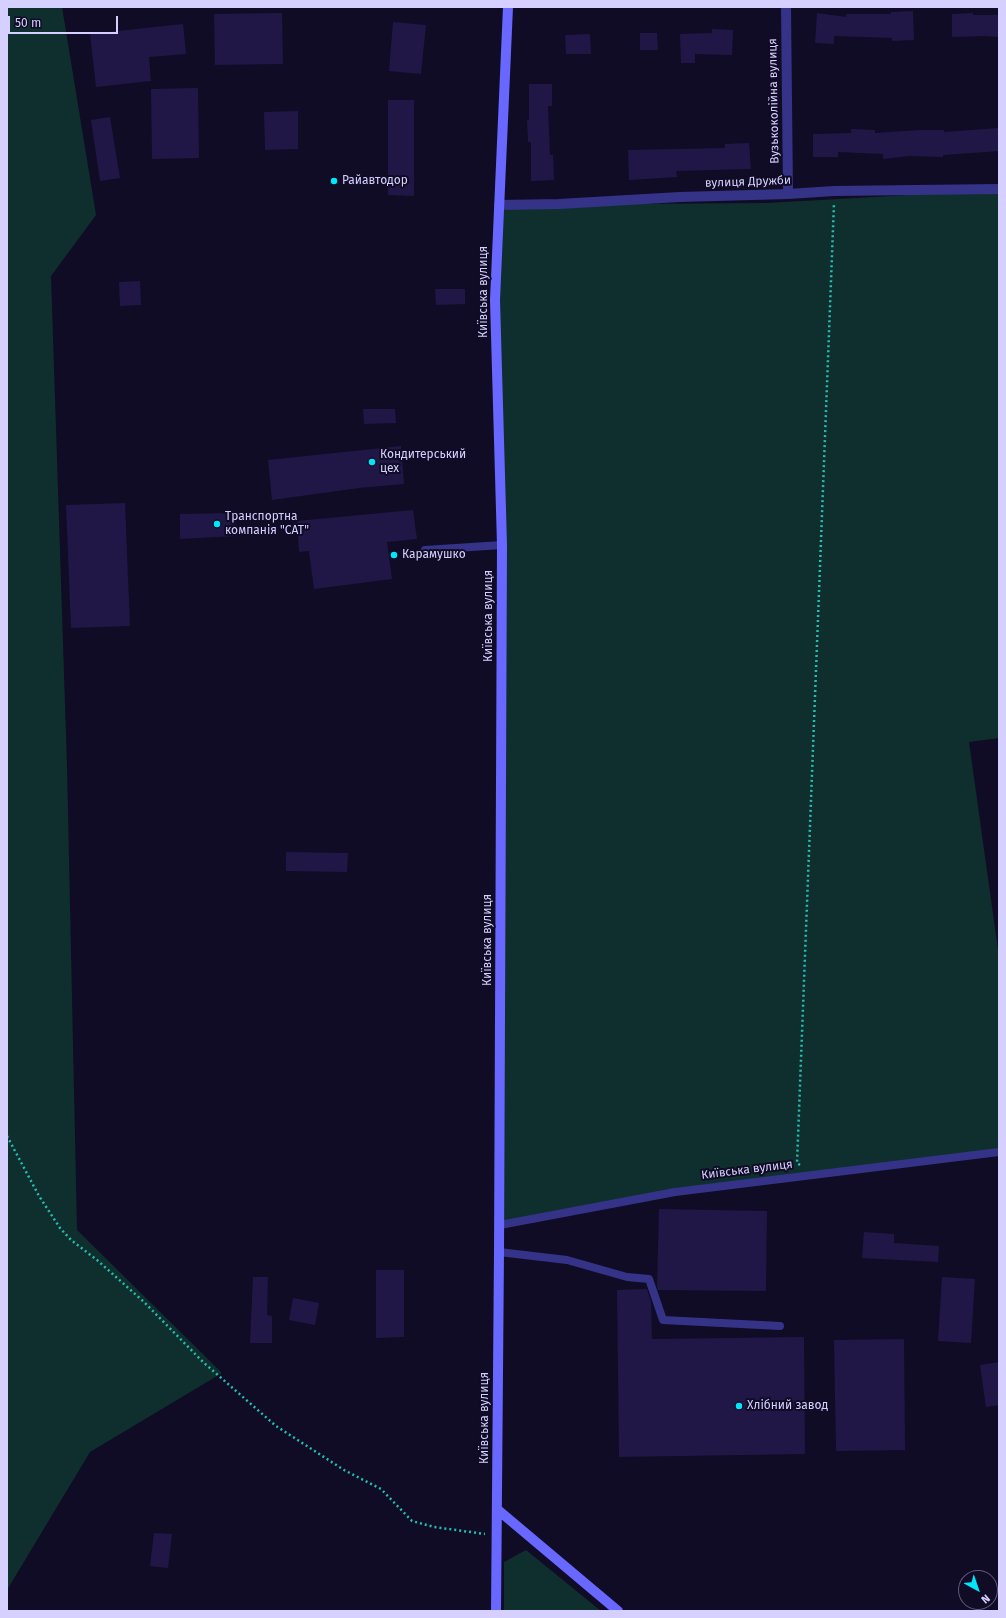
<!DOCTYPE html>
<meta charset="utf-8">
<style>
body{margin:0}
#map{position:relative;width:1006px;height:1618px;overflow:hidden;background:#100c25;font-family:"Fira Sans",sans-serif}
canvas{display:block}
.frame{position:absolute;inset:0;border:8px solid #d5d0ff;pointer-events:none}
.north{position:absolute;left:958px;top:1570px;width:40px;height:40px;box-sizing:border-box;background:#100c25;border:1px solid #5f5a7c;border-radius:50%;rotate:140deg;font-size:11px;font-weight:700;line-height:16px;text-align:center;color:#d5d0ff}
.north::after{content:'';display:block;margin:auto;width:14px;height:18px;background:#00e7fb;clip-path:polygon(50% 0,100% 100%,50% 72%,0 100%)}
.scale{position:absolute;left:8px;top:16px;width:110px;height:18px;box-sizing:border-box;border:2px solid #d5d0ff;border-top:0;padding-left:5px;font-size:12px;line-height:14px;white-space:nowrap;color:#d5d0ff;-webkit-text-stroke:3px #100c25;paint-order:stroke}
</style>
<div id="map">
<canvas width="1006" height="1618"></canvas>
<div class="frame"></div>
<div class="north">N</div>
<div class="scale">50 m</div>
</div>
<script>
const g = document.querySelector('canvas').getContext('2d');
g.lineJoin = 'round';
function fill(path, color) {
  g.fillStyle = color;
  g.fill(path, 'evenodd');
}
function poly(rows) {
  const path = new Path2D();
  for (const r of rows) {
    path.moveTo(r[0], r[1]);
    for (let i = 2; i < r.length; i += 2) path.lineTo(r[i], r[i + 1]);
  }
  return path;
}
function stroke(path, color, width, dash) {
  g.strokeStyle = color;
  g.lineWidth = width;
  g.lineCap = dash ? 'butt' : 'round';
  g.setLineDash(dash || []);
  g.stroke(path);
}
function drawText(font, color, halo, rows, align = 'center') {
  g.font = font + ' "Fira Sans",sans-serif';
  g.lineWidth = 4;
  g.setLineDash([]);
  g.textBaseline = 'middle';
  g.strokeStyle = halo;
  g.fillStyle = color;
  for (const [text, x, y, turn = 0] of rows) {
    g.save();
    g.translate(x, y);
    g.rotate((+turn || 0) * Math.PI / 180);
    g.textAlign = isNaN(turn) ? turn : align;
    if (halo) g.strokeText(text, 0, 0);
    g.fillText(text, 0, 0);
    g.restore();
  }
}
fill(poly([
 [7,7,62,7,96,215,51,276,67,766,77,1230,222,1373,90,1452,7,1590],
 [999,190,999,738,969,742,999,957,999,1152,675,1192,500,1225,499,205,767,203],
 [526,1550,601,1611,504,1611,504,1562]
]), '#0f2f2e');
fill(poly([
 [913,11,914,40,892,41,892,38,834,36,834,44,815,43,817,13,846,17,846,14,891,14,891,12],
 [282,13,283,64,215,65,214,14],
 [973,13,973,15,999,15,999,37,985,36,952,37,952,14],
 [393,22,426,25,421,74,389,71],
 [183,24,186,54,149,57,151,81,96,87,90,34],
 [712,29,733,30,732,55,695,54,695,63,681,63,680,34,712,33],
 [640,33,657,33,658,50,640,50],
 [590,34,591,54,566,54,565,35],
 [529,84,552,84,552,106,548,106,550,155,553,155,554,180,531,181,531,142,528,142,527,120,529,120],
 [198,88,199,158,152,159,151,89],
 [388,100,414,100,414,196,388,195],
 [298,111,298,149,265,150,264,112],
 [110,117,120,178,100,181,91,120],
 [999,128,999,151,943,155,943,157,909,156,883,159,883,154,838,152,838,157,813,157,813,134,851,133,851,129,875,130,875,133,920,130,944,130,944,132],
 [749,143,751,169,676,171,677,177,629,180,628,150,725,148,725,144],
 [140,281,141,305,120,306,119,282],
 [435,289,465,289,465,304,436,305],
 [363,409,395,409,396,423,364,424],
 [401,446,404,484,359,488,272,500,268,460],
 [125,503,130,626,71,628,66,505],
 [413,510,417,539,387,542,392,579,314,589,309,551,299,552,297,521],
 [235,513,236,536,180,539,180,514],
 [286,852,348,853,347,872,286,871],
 [659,1209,767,1211,766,1291,658,1290,657,1286],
 [864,1232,894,1234,894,1243,939,1246,938,1262,862,1258],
 [376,1270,404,1270,404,1337,376,1338],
 [253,1277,268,1277,267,1315,272,1316,272,1343,250,1343],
 [942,1277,975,1279,971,1343,938,1341],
 [647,1289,651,1302,652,1339,804,1337,805,1454,619,1457,617,1290],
 [293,1298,319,1303,315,1325,289,1320],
 [904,1339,905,1450,836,1451,834,1340],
 [999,1362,999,1405,986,1407,980,1365],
 [154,1533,172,1534,168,1568,150,1566]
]), '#201747');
stroke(poly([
 [7,1136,39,1196,60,1228,71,1240,97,1260,144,1302,203,1362,276,1426,344,1470,381,1489,412,1521,434,1527,485,1534],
 [800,1165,797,1163,834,203]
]), '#24bfb3', 2.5, [2, 3]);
stroke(poly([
 [425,550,502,545],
 [500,1225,675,1192,999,1152],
 [499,1252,567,1260,627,1277,649,1279,663,1320,780,1326]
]), '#353388', 8);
stroke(poly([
 [786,7,788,194],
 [499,205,559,204,680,197,788,194,834,191,999,189]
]), '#353388', 10);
stroke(poly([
 [498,1510,618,1611],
 [496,1611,499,1252,502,545,495,300,508,7]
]), '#6867ff', 10);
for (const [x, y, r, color] of [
 [334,181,4,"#00e7fb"],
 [372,462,4,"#00e7fb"],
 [217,524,4,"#00e7fb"],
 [394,555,4,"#00e7fb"],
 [739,1406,4,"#00e7fb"]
]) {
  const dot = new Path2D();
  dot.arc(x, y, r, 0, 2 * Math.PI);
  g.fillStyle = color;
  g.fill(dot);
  stroke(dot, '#100c25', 1.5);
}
drawText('12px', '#d5d0ff', '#100c25', [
 ["Вузькоколійна вулиця",774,101,-91],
 ["вулиця Дружби",748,182,-2],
 ["Київська вулиця",484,292,-90],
 ["Київська вулиця",489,616,-90],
 ["Київська вулиця",488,940,-90],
 ["Київська вулиця",747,1170,-7],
 ["Київська вулиця",485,1418,-90]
]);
drawText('12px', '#d5d0ff', '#100c25', [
 ["Райавтодор",342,181],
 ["Кондитерський",380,455],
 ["цех",380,469],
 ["Транспортна",225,517],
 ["компанія \"САТ\"",225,531],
 ["Карамушко",402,555],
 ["Хлібний завод",747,1406]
], 'left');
</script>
